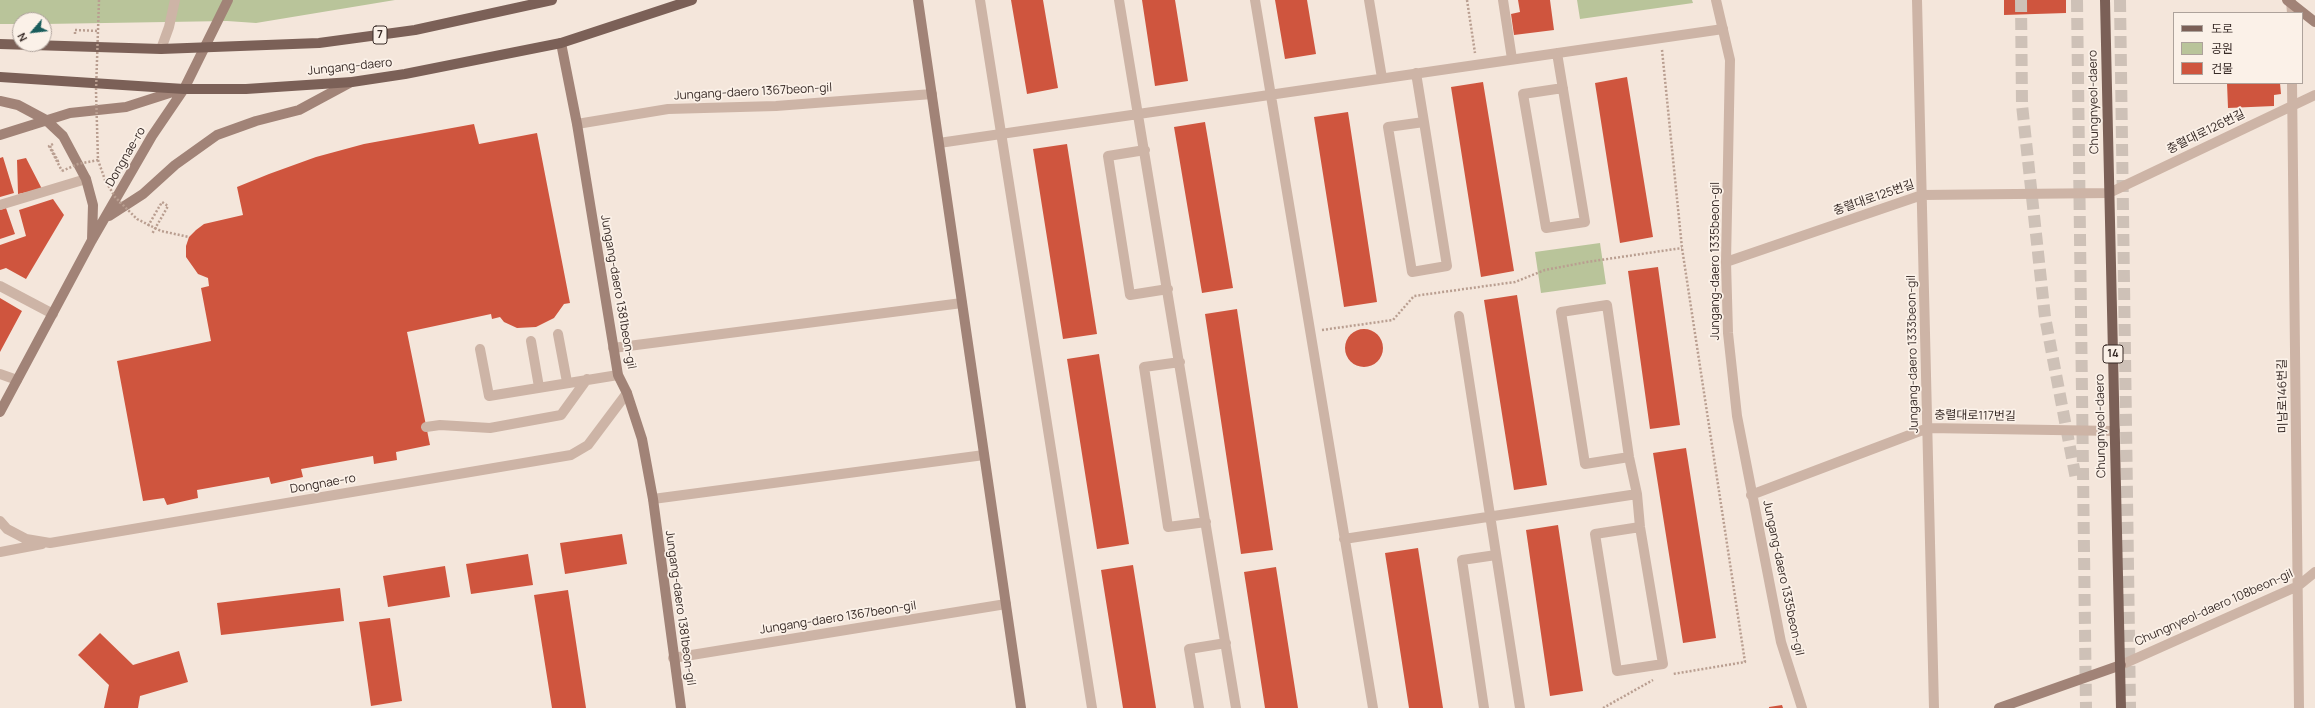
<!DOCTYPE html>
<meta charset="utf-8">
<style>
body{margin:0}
#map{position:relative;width:2315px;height:708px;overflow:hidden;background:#f4e6db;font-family:Manrope,"Noto Sans KR",sans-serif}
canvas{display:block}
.legend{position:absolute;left:2173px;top:12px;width:130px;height:72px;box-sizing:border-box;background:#fbf1e8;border:1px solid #ada29b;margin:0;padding:5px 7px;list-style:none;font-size:12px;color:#382b27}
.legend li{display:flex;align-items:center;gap:8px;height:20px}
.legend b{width:20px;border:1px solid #ada29b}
.north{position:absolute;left:12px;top:12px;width:40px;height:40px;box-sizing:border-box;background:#fbf1e8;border:1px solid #ada29b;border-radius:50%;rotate:242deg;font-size:11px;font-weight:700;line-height:16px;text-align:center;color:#382b27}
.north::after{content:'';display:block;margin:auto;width:14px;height:18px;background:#1a5d5c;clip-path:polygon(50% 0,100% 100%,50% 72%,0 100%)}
</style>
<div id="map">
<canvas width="2315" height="708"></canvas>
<ul class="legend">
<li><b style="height:5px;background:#7b6057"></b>도로</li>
<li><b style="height:11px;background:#b9c49a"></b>공원</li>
<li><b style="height:11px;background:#cf553e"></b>건물</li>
</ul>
<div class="north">N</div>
</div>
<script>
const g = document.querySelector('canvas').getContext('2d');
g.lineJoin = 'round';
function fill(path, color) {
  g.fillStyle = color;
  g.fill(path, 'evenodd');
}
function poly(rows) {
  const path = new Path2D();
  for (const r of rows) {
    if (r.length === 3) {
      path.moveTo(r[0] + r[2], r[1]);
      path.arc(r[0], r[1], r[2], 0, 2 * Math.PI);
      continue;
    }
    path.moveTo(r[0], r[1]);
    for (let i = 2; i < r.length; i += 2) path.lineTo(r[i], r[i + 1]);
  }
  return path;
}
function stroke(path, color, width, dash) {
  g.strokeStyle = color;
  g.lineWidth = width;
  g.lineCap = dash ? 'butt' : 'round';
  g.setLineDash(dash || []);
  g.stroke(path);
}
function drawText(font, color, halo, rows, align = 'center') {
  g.font = font + ' Manrope,"Noto Sans KR",sans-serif';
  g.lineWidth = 3.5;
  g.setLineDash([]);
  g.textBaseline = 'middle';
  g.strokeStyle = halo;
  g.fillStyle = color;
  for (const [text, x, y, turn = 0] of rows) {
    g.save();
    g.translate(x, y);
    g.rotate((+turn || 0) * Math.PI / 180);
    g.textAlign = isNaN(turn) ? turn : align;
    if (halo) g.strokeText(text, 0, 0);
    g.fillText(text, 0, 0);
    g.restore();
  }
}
fill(poly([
 [0,0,395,0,256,23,227,21,44,24,44,20,20,20,20,24,0,24],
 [1577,0,1692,0,1693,3,1580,19],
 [1600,243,1606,284,1541,293,1535,252]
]), '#b9c49a');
fill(poly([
 [1011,0,1043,0,1058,88,1027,94],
 [1142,0,1175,0,1188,81,1155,86],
 [1275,0,1307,0,1316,54,1285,59],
 [1518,0,1550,0,1554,30,1514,35,1511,14,1520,12],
 [2004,0,2066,0,2066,13,2004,15],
 [1627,77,1653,237,1620,243,1595,83],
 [1483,82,1514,271,1481,277,1451,87],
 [2227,83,2280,83,2281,94,2274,95,2274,106,2228,108],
 [1348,112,1377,302,1344,307,1314,117],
 [1205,122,1233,288,1202,293,1174,127],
 [474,124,479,144,537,133,570,303,564,304,554,318,536,327,517,328,504,322,500,317,492,319,491,314,407,332,430,445,396,452,397,460,374,464,373,456,301,469,303,477,271,484,269,477,197,490,198,498,167,505,164,498,143,501,117,361,211,341,201,288,209,286,208,278,198,274,186,257,186,246,189,237,196,230,204,224,243,215,237,187,269,174,316,157,364,144],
 [1067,144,1097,334,1063,339,1033,149],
 [3,157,14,193,0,197,0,158],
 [26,158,42,189,18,194,17,160],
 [53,199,64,215,26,279,6,268,0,270,0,245,26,236,19,210],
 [6,208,15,234,0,239,0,210],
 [1658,267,1680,425,1650,429,1628,271],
 [1517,295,1547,485,1514,490,1484,300],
 [0,298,22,311,0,352],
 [1237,309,1273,550,1241,554,1205,314],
 [1364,348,19],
 [1099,354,1129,544,1097,549,1067,359],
 [1686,448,1716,638,1683,643,1653,453],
 [1558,525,1583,691,1550,696,1526,530],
 [622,534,627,564,565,574,560,543],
 [1418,548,1443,708,1409,708,1385,553],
 [528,554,533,585,471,594,466,564],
 [1133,565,1156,708,1123,708,1101,570],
 [445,566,450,597,388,607,383,576],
 [1276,567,1298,708,1265,708,1244,572],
 [340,588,344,621,221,635,217,603],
 [568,590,586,708,552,708,534,595],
 [390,618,402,701,371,706,359,622],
 [100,633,133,665,179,651,188,682,140,696,138,708,104,708,109,685,78,655],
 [1782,705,1783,708,1769,708,1769,707]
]), '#cf553e');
stroke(poly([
 [2021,0,2022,105,2045,317,2076,479],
 [2077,0,2086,708],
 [2120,0,2130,708]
]), '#cec1b7', 12, [12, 6]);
stroke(poly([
 [1467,0,1475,53],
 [75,34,75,30,99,31],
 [1662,50,1682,248,1745,662,1673,674],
 [53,144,49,146,62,171],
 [50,146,58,161,60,160],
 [148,226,162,202,168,206,152,234],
 [1322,330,1393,320,1414,296,1515,282,1545,270,1587,262,1682,248],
 [1603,708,1653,680]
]), '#b99e90', 2.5, [2, 2]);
stroke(poly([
 [980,0,1092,708],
 [1119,0,1236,708],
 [1255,0,1373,708],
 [1369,0,1382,78],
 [1503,0,1512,59],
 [1557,53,1585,222,1546,228,1523,94,1563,88],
 [1416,73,1424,122,1447,266,1412,272,1388,127,1424,122],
 [939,143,1723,29],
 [1145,150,1108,156,1130,295,1168,289],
 [1459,316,1520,708],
 [558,334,567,382],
 [531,341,539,387],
 [480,349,489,396,618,375],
 [1180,362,1144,367,1168,527,1206,522],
 [426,427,440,425,490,428,561,415,587,379],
 [1629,457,1585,464,1561,312,1607,305,1629,457,1637,494,1640,527,1663,664,1617,671,1595,534,1640,527],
 [1344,539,1637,494],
 [1199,708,1189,649,1226,643],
 [1484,708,1462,560,1496,555]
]), '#cdb4a6', 10);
stroke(poly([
 [1716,0,1730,60,1726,262,1728,333,1737,416,1781,642,1802,708],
 [1917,0,1934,708],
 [2291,0,2292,13],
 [161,49,169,27,175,0],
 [2292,83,2299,708],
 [577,124,668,109,776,106,932,94],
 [0,205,86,179],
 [1726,262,1922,195,2109,193,2315,95],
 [0,286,53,314],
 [613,348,962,303],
 [0,374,17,380],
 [1751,495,1928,428,2115,431],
 [653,499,984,455],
 [0,521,7,529,26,539,50,543,571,455,588,445,627,393],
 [0,552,42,544],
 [673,658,1006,604],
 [2121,665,2298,586,2315,572]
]), '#cdb4a6', 10);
stroke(poly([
 [918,0,1021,708],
 [2287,0,2315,22],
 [561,43,577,124,618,375,627,393,642,439,653,499,681,708],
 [0,101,18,105,46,120,63,136,86,179,93,205,92,240],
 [0,135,70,113,126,107,182,89],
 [109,216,143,194,175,165,217,135,256,121,299,110,351,82],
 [0,412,92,240,152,136,184,89,228,0],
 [1999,708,2121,665]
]), '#a18377', 10);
stroke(poly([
 [2105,0,2121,708],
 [0,44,161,49,319,43,415,30,552,0],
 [0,77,184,89,246,89,352,82,405,74,561,43,692,0]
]), '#7b6057', 10);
stroke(poly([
 [99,0,96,91,98,160,105,180,115,197,137,219,161,231,189,237],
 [62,171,78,164,98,160]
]), '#b99e90', 2.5, [2, 2]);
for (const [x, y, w] of [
 [380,35,14],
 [2113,354,20]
]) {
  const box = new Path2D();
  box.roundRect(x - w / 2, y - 9, w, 18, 3);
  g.fillStyle = '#fbf1e8';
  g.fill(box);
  stroke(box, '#382b27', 1);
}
drawText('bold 11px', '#382b27', null, [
 ["7",380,35],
 ["14",2113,354]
]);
drawText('12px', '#382b27', '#fbf1e8', [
 ["Jungang-daero",350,67,-6],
 ["Jungang-daero 1367beon-gil",753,92,-3],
 ["Chungnyeol-daero",2094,102,-91],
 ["충렬대로126번길",2206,132,-26],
 ["Dongnae-ro",126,157,-60],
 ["충렬대로125번길",1874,198,-19],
 ["Jungang-daero 1335beon-gil",1716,261,-90],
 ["Jungang-daero 1381beon-gil",618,292,80],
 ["Jungang-daero 1333beon-gil",1913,354,-91],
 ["미남로146번길",2283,396,-91],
 ["충렬대로117번길",1975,416,1],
 ["Chungnyeol-daero",2101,426,-91],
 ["Dongnae-ro",323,484,-10],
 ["Jungang-daero 1335beon-gil",1783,578,78],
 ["Jungang-daero 1381beon-gil",680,608,82],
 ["Chungnyeol-daero 108beon-gil",2214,608,-24],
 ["Jungang-daero 1367beon-gil",838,618,-9]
]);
</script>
